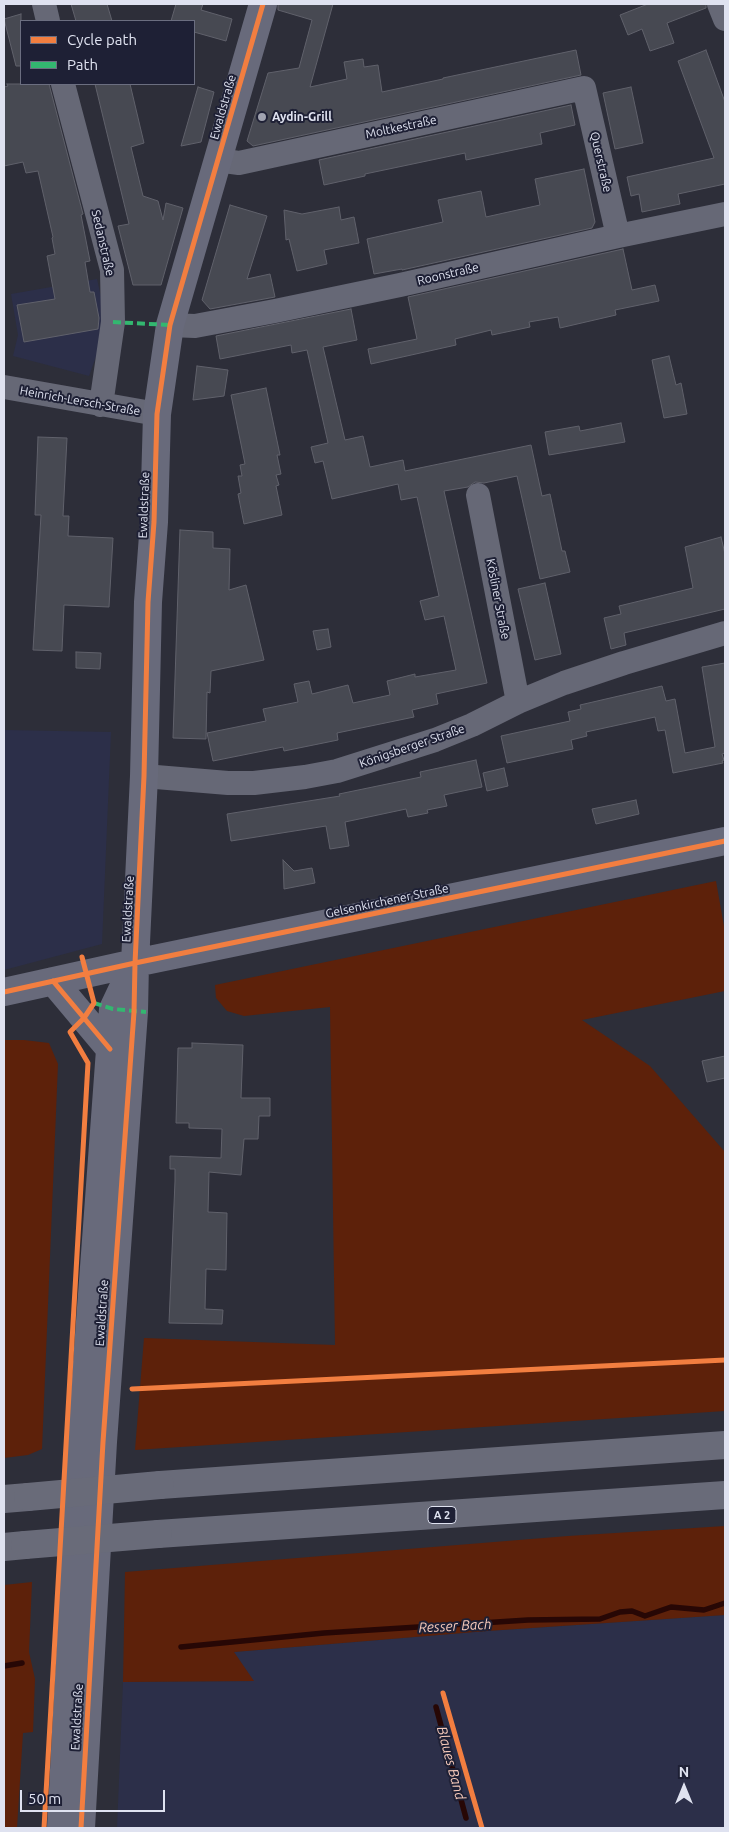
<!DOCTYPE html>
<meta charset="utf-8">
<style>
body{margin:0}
#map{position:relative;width:729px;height:1832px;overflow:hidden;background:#2d2e39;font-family:Ubuntu,sans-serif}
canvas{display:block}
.frame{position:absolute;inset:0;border:5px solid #dfe2f0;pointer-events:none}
.legend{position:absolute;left:20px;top:20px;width:175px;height:65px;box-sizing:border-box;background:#1e2035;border:1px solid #6b6e80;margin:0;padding:6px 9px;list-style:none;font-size:15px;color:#dfe2f0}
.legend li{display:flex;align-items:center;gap:10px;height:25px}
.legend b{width:25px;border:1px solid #6b6e80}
.north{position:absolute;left:659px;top:1762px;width:50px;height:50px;-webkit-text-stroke:4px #1e2035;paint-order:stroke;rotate:0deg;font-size:14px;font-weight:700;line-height:20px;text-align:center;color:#dfe2f0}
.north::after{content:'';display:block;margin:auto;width:18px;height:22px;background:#dfe2f0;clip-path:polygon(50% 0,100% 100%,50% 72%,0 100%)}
.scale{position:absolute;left:20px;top:1790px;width:145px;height:22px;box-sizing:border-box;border:2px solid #dfe2f0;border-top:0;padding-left:6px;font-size:15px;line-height:18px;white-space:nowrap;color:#dfe2f0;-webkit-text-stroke:4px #1e2035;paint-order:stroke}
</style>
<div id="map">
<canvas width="729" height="1832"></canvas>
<div class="frame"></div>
<ul class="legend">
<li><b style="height:6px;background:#f27e40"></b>Cycle path</li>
<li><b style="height:6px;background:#33b770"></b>Path</li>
</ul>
<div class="north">N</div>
<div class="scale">50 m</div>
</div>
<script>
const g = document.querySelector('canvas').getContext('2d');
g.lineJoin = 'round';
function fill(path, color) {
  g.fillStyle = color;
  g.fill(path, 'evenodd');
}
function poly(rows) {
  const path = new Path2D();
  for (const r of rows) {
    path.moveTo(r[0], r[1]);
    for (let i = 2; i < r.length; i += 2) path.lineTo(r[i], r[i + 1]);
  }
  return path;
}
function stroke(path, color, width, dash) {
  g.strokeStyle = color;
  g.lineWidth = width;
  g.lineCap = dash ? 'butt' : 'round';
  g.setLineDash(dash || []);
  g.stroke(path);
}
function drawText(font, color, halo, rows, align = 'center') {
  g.font = font + ' Ubuntu,sans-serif';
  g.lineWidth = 4;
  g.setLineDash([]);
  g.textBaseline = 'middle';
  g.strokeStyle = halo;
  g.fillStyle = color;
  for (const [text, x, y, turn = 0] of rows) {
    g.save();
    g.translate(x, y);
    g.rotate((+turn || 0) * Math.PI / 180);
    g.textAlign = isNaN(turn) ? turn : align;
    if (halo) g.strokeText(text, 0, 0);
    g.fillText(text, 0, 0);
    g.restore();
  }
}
fill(poly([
 [97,279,103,306,98,351,89,376,13,356,18,335,11,294],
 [4,730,111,732,102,944,4,970],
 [725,1615,725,1828,117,1828,123,1682,253,1681,234,1652,487,1631]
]), '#2c2f49');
fill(poly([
 [716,881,725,932,725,991,582,1020,650,1066,725,1152,725,1411,135,1450,144,1338,335,1345,330,1007,244,1016,227,1011,216,998,215,985],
 [4,1040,24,1040,49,1043,58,1064,42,1449,28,1455,4,1458],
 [725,1526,725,1615,487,1631,234,1652,254,1681,123,1682,125,1572,568,1536],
 [32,1582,29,1652,35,1679,33,1732,23,1733,17,1828,4,1828,4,1585]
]), '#5d210a');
stroke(poly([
 [181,1647,324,1633,528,1620,600,1619,620,1612,632,1611,645,1616,671,1607,704,1610,725,1603],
 [4,1666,22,1663],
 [436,1707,466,1818]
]), '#270705', 5.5);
const building = poly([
 [71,4,107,4,112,21,76,21,71,4],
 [176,4,203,4,201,10,232,19,226,41,194,32,194,21,171,21,176,4],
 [278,4,333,4,310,87,347,79,344,62,363,59,364,67,378,65,382,92,443,79,443,78,576,50,581,75,253,146,247,141,268,73,299,68,312,20,278,10,278,4],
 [648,4,706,4,706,8,667,23,674,43,650,51,642,29,628,35,620,15,648,4],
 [21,14,21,66,16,66,4,19,21,14],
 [706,50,725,102,725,184,678,194,680,204,642,212,639,194,631,196,627,177,714,158,678,61,706,50],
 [7,84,49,84,83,214,81,215,90,261,85,262,90,292,94,292,99,318,98,329,24,342,17,305,55,299,47,256,55,254,52,238,53,237,38,171,26,173,23,162,4,166,4,87,8,86,7,84],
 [95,84,130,84,144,143,131,147,143,196,158,201,163,220,166,203,183,208,161,285,133,285,118,226,129,224,95,84],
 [198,87,214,92,201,142,181,146,198,87],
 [631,87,643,143,615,149,603,93,631,87],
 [571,105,575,125,540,133,542,144,466,160,465,153,365,174,365,176,324,185,319,160,571,105],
 [584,169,595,222,592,228,402,270,402,269,374,274,367,239,443,222,438,200,481,191,486,217,540,205,535,179,584,169],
 [230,205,267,216,247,279,270,274,275,297,210,309,202,300,230,205],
 [339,207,341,220,354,217,359,243,324,250,327,264,297,271,289,239,286,240,284,210,302,214,339,207],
 [623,249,632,290,655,285,659,301,615,310,616,315,560,328,558,317,529,322,530,327,492,335,491,330,455,339,456,345,371,364,368,349,417,339,408,297,623,249],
 [351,309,357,340,323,347,345,440,363,436,370,467,403,460,405,471,531,445,542,496,550,494,562,551,565,551,570,572,540,579,517,476,484,483,475,482,468,487,444,491,487,683,436,694,438,704,412,710,414,717,337,733,338,740,284,751,283,747,213,761,207,733,266,721,263,709,298,702,294,684,309,681,312,694,348,685,353,703,390,695,387,681,415,674,415,677,456,670,444,616,425,620,420,601,439,596,417,497,401,500,398,484,332,499,323,461,315,463,311,447,328,443,307,350,292,353,291,345,220,359,216,336,351,309],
 [669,356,676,385,681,383,687,414,664,418,652,360,669,356],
 [197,366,228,370,224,396,193,400,197,366],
 [266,388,280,455,277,455,281,474,276,475,279,485,276,486,282,515,244,524,238,494,241,493,238,476,242,476,240,465,245,464,231,395,266,388],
 [621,423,625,442,549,455,545,432,579,426,580,431,621,423],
 [38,437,67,438,63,516,69,516,68,536,113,538,109,607,64,605,62,651,33,650,41,515,35,515,38,437],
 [180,530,213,532,213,548,230,549,229,590,246,585,264,660,211,671,210,693,207,692,206,739,173,738,180,530],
 [721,537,725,554,725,609,624,633,626,645,611,649,604,618,621,614,619,606,693,588,685,547,721,537],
 [545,583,561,654,535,660,518,589,545,583],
 [328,629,331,647,317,650,313,631,328,629],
 [76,652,101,653,100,669,76,668,76,652],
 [725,663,725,753,722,754,724,760,722,761,723,763,673,773,665,730,658,731,655,717,586,732,587,736,571,740,573,749,507,763,501,736,570,721,568,712,581,709,580,705,662,686,666,701,675,699,685,753,715,747,702,667,725,663],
 [476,760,482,787,444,795,447,806,427,810,428,813,408,817,406,809,345,822,349,846,330,849,326,826,231,841,227,814,340,796,339,794,421,777,420,772,476,760],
 [504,768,508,786,487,791,483,773,504,768],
 [636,800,639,814,596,824,592,809,636,800],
 [283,860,294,871,312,868,315,883,284,889,283,860],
 [192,1043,243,1045,241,1098,270,1098,270,1116,259,1116,258,1139,244,1139,241,1175,209,1172,208,1212,227,1213,226,1270,206,1269,205,1309,223,1310,222,1324,169,1323,175,1181,175,1169,170,1169,170,1156,221,1158,222,1129,189,1128,189,1123,176,1123,178,1048,192,1048,192,1043],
 [725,1056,725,1078,707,1082,702,1061,725,1056]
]);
fill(building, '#474952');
stroke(building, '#60616b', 1);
stroke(poly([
 [44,4,48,21],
 [719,4,725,19],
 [63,84,112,270,113,322,101,405],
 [217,160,239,163,584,88,618,236],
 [170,325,195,326,275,311,400,285,618,236,725,214],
 [4,387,157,414],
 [478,495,518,702],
 [144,776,228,783,254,783,305,777,337,771,435,740,472,725,518,702,564,683,624,663,725,633]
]), '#666876', 24);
stroke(poly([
 [53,981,110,1049],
 [4,992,135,963,725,841],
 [61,1828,81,1444,113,1009,131,971],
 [81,1828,103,1442,134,1012,135,963,144,776,148,602,154,522,157,414,170,325,263,4]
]), '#686a7b', 28);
stroke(poly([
 [160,1485,725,1445],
 [4,1499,28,1497],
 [158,1534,725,1495],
 [4,1547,25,1545]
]), '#696b79', 28);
stroke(poly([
 [28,1497,160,1485],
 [25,1545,158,1534]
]), '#696b79', 28);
stroke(poly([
 [113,322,170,325],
 [94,1003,113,1009,146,1012]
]), '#33b770', 4, [8, 4]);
stroke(poly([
 [53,981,110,1049],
 [4,992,135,963,725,841],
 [132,1389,725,1360],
 [443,1693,482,1828],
 [44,1828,88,1063,70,1032,84,1018,94,1003,82,957],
 [81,1828,103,1442,134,1012,135,963,144,776,148,602,154,522,157,414,170,325,263,4]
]), '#f27e40', 5);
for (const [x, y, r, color] of [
 [262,117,5,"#a1a3b0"]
]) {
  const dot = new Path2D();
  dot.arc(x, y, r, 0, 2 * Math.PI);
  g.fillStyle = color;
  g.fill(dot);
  stroke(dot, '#1e2035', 2);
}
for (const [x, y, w] of [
 [442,1515,28]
]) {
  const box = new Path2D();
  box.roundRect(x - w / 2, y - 8.5, w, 17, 4);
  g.fillStyle = '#1e2035';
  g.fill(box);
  stroke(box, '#dfe2f0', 1);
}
drawText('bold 11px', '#dfe2f0', null, [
 ["A 2",442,1515]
]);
drawText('12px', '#dfe2f0', '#1e2035', [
 ["Ewaldstraße",223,107,-74],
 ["Moltkestraße",401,127,-12],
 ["Querstraße",601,162,77],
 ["Sedanstraße",103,243,77],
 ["Roonstraße",448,274,-13],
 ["Heinrich-Lersch-Straße",80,401,10],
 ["Ewaldstraße",144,505,-88],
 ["Kösliner Straße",498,599,79],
 ["Königsberger Straße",412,746,-19],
 ["Gelsenkirchener Straße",387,901,-12],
 ["Ewaldstraße",128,909,-87],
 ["Ewaldstraße",102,1313,-86],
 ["Ewaldstraße",77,1717,-87]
]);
drawText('bold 12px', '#dfe2f0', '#1e2035', [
 ["Aydin-Grill",272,117]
], 'left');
drawText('italic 14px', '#f5c9ba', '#1e2035', [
 ["Resser Bach",455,1626,-3],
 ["Blaues Band",451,1763,75]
]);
</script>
